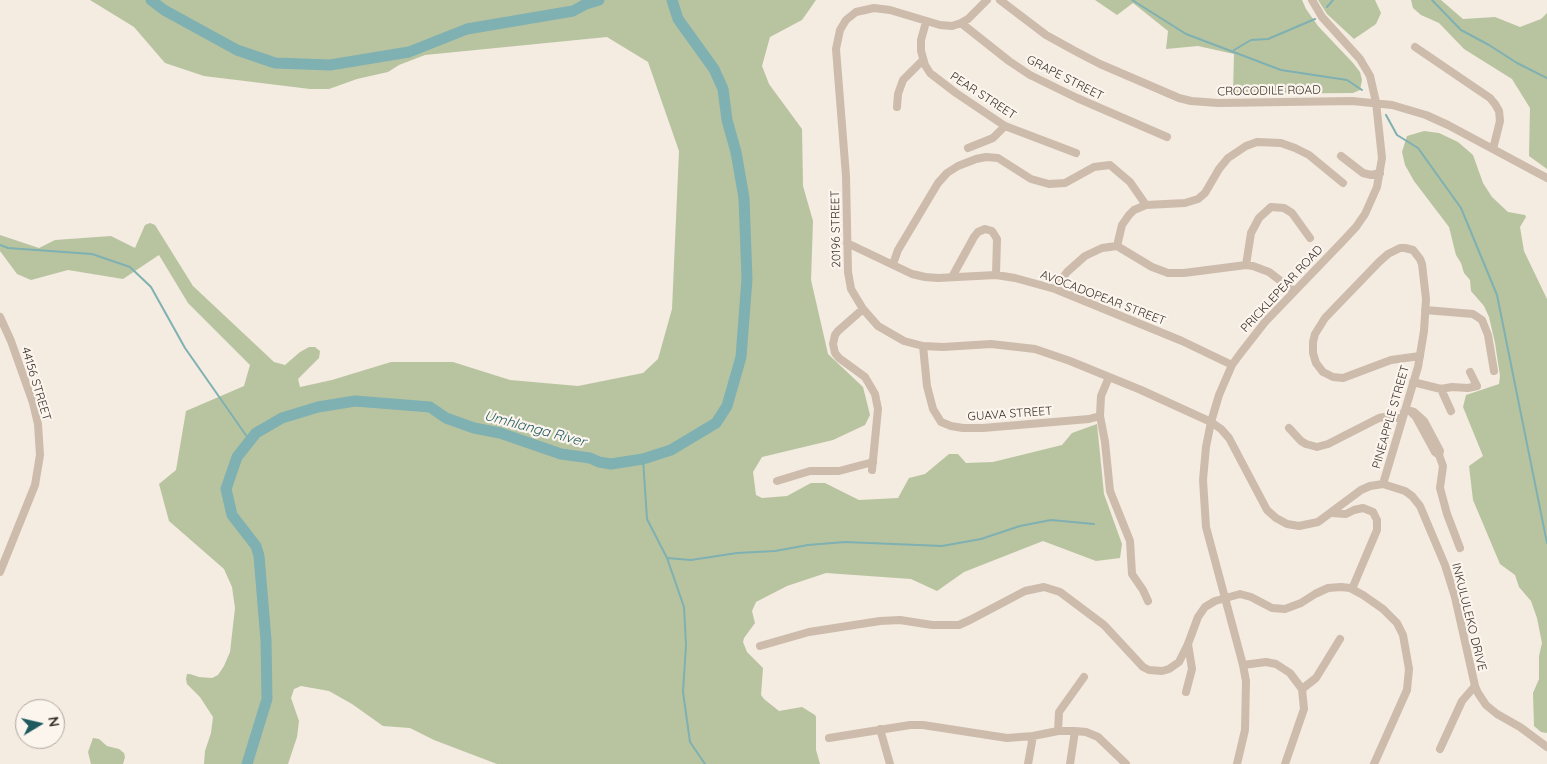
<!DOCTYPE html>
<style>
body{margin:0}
#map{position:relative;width:1547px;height:764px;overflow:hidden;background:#f4ebe1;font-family:Quicksand,sans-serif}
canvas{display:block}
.north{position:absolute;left:15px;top:699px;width:50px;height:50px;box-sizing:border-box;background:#fbf5ee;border:1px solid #aea6a0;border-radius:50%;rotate:81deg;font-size:14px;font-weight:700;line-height:20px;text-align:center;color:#3b302b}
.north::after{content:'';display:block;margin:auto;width:18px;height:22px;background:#1f5a5e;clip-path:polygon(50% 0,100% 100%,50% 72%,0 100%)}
</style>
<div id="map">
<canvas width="1547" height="764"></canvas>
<div class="north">N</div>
</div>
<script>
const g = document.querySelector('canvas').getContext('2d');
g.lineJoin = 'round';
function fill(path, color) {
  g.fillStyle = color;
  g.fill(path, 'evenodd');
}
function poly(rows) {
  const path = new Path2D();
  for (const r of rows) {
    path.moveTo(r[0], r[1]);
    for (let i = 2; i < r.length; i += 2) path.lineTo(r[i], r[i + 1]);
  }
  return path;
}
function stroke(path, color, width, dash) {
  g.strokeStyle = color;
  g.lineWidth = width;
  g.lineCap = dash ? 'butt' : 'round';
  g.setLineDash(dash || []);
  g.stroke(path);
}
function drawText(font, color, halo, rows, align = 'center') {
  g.font = font + ' Quicksand,sans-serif';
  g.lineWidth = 4.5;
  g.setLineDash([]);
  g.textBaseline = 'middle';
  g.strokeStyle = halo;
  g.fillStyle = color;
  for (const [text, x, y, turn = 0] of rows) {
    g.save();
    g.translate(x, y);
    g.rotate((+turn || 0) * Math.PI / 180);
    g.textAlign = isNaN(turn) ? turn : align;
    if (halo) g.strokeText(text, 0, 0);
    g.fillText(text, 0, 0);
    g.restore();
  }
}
fill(poly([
 [90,0,816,0,802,20,770,37,762,66,769,84,802,129,803,186,813,221,811,280,828,354,863,387,870,415,865,425,833,440,762,457,753,472,756,495,762,498,787,496,811,483,825,483,859,500,898,498,909,478,925,474,949,454,958,454,966,463,993,462,1062,445,1072,433,1097,424,1104,494,1122,544,1120,558,1096,561,1043,541,964,572,937,591,911,579,826,573,787,586,756,602,752,611,755,623,744,638,743,642,747,652,763,668,761,695,764,699,779,711,802,707,815,715,816,717,816,750,820,764,497,764,434,740,410,728,383,726,352,704,329,691,301,686,294,689,291,698,299,721,297,737,288,764,204,764,205,751,211,733,213,717,200,697,187,684,186,679,187,674,190,674,199,677,212,678,218,675,224,666,230,652,235,608,232,587,224,569,169,521,159,484,176,470,186,411,244,386,250,365,188,303,159,255,123,279,68,270,31,280,17,274,0,251,0,235,39,248,55,240,111,236,135,248,145,225,150,223,155,225,193,286,274,362,285,365,300,352,309,347,315,347,320,351,319,358,298,379,300,387,332,380,391,362,453,362,510,380,578,386,643,373,658,359,672,309,679,151,648,62,607,37,425,55,399,65,388,72,357,79,329,89,310,89,204,76,165,63,134,27],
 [1095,0,1302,0,1306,9,1318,26,1353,63,1360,72,1362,80,1360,90,1353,93,1233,94,1234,54,1198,46,1166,49,1168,31,1133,3,1117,15],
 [1318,0,1375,0,1381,13,1376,24,1354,39,1327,14],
 [1411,0,1441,0,1463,19,1495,17,1520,27,1541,19,1547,13,1547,169,1529,156,1530,108,1512,79,1464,49,1439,23,1421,15,1413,8],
 [1424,131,1439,133,1458,142,1473,155,1483,183,1492,197,1508,212,1525,215,1526,217,1520,227,1524,251,1547,299,1547,733,1541,732,1534,726,1533,693,1539,679,1539,656,1542,643,1537,618,1531,601,1519,587,1515,575,1500,564,1473,500,1469,466,1483,456,1463,407,1466,395,1499,384,1500,376,1495,343,1489,317,1484,306,1471,291,1470,280,1464,273,1461,263,1456,255,1449,227,1414,181,1405,165,1402,152,1407,136],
 [93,738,99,739,107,746,119,749,124,753,125,757,123,764,91,764,88,752]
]), '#b8c4a0');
stroke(poly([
 [1132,0,1186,34,1281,70,1347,80,1362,90],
 [1432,0,1461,30,1489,45,1517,63,1547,78],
 [1327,7,1333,0],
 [1234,50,1251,40,1268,39,1315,19],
 [1386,115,1397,135,1418,148,1461,208,1497,295,1547,543],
 [0,245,8,248,92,254,130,267,151,287,185,348,250,441],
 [643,459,647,519,667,558,684,607,686,645,683,692,690,742,705,764],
 [667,558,691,560,737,553,775,551,808,545,845,542,942,546,981,539,1020,526,1051,520,1094,524]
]), '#7fb0b2', 2);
stroke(poly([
 [151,0,164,10,237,50,275,63,330,65,409,52,467,29,573,11,586,4,599,0],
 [247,764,267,699,266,640,259,556,256,546,232,515,226,489,237,457,256,433,282,418,318,407,355,401,430,407,446,418,474,428,500,433,561,454,590,458,599,462,611,464,643,459,671,450,716,423,727,406,741,357,747,279,744,198,736,152,727,120,723,89,714,69,678,19,672,0]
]), '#7fb0b2', 11);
stroke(poly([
 [987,0,968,19,961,23,952,26,940,25,890,10,874,8,856,12,846,20,840,30,836,49,846,176,848,272,851,289,863,309,878,326,904,341,923,346,943,347,991,344,1035,349,1070,361,1141,390,1211,422,1221,429,1229,438,1267,510,1276,518,1287,524,1299,526,1318,522,1361,490,1370,486,1383,484,1405,491,1412,496,1420,506,1445,565,1455,597,1475,686,1478,693,1486,705,1497,714,1520,727,1547,747],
 [1000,0,1046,35,1075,51,1100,64,1179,98,1191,101,1218,103,1352,101,1392,105,1426,115,1448,125,1547,178],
 [926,22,921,40,921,51,925,65,930,73,956,93,1005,126,1076,153],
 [961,23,1009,61,1030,75,1077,98,1167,137],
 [1415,47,1490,98,1495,104,1499,111,1500,121,1493,149],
 [897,107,898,94,903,80,923,60],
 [968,148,993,138,1005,126],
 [1341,156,1363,173,1371,175,1380,173],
 [847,243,912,274,925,277,938,278,996,275,1015,278,1055,289,1182,341,1232,365],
 [1117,246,1122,225,1129,215,1134,210,1146,205,1185,203,1198,199,1205,193,1219,169,1228,158,1246,146,1257,142,1281,143,1295,148,1309,155,1343,183],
 [893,264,898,250,938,183,947,173,958,166,976,159,986,157,998,158,1031,179,1049,184,1065,183,1094,167,1110,165,1130,182,1146,205],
 [1246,265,1251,233,1259,218,1271,207,1284,208,1292,213,1310,238],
 [952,277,974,237,978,232,985,229,992,231,997,239,996,275],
 [1055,289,1067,272,1085,256,1102,248,1117,246,1152,267,1168,273,1184,273,1246,265,1253,266,1269,272,1294,291],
 [863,309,838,331,835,335,833,344,835,353,839,358,865,377,875,394,878,409,872,470],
 [1425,310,1473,314,1482,320,1488,335,1494,371],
 [0,317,11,341,33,403,38,424,40,455,35,485,0,572],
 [923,346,927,386,933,409,941,422,951,426,963,428,983,428,1089,419,1100,416],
 [1109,377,1101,396,1100,416,1105,442,1110,491,1130,541,1132,574,1143,590,1148,601],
 [1413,382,1441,389,1452,387,1468,388,1477,386,1470,372],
 [1441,389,1451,411],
 [1404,412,1408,410,1414,412,1424,421,1440,451,1439,455,1435,452,1416,417,1411,412],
 [1289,428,1301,441,1306,444,1317,447,1328,444,1379,418,1389,416,1402,419],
 [1439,455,1443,466,1440,488,1447,514,1460,548],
 [777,481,810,471,839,471,873,462],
 [1383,484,1418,367,1424,331,1426,299,1422,264,1420,259,1413,250,1405,248,1400,248,1388,254,1379,262,1325,318,1315,334,1313,342,1313,353,1316,363,1323,372,1333,377,1343,378,1391,360,1420,356],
 [1332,513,1346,514,1354,510,1363,508,1373,512,1377,520,1377,530,1352,589],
 [760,646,809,632,880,621,900,620,932,625,959,625,970,620,1025,591,1044,587,1060,592,1104,625,1143,667,1149,670,1162,671,1169,669,1179,662,1188,644,1198,617,1205,607,1215,601,1240,594,1251,597,1272,608,1285,609,1301,603,1315,594,1328,588,1341,587,1350,588,1363,595,1383,609,1397,623,1403,635,1409,669,1407,690,1374,764],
 [1243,665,1266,662,1276,664,1290,673,1302,689,1304,709,1285,764],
 [1302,689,1316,678,1340,639],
 [1186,692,1192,669,1188,644],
 [880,729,890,764],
 [1058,731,1059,712,1084,677],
 [829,738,910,725,923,725,1007,738,1033,736,1058,731,1075,731,1086,732,1098,737,1126,764],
 [1440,749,1462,701,1475,686],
 [1028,764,1033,736],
 [1070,764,1075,731],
 [1237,764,1245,730,1246,681,1243,665,1206,527,1203,480,1206,447,1211,422,1219,395,1232,365,1240,354,1265,322,1342,242,1356,227,1365,214,1377,187,1382,158,1376,102,1370,76,1360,59,1322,17,1312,0]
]), '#cdbbac', 8);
drawText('12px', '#3b302b', '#fbf5ee', [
 ["GRAPE STREET",1065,78,27],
 ["CROCODILE ROAD",1269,91,-1],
 ["PEAR STREET",983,96,33],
 ["20196 STREET",836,229,-91],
 ["PRICKLEPEAR ROAD",1282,289,-47],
 ["AVOCADOPEAR STREET",1103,298,21],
 ["44156 STREET",36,384,73],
 ["GUAVA STREET",1010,414,-4],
 ["PINEAPPLE STREET",1391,417,-74],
 ["INKULULEKO DRIVE",1469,617,76]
]);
drawText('italic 14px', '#1f5a5e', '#fbf5ee', [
 ["Umhlanga River",535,429,15]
]);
</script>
